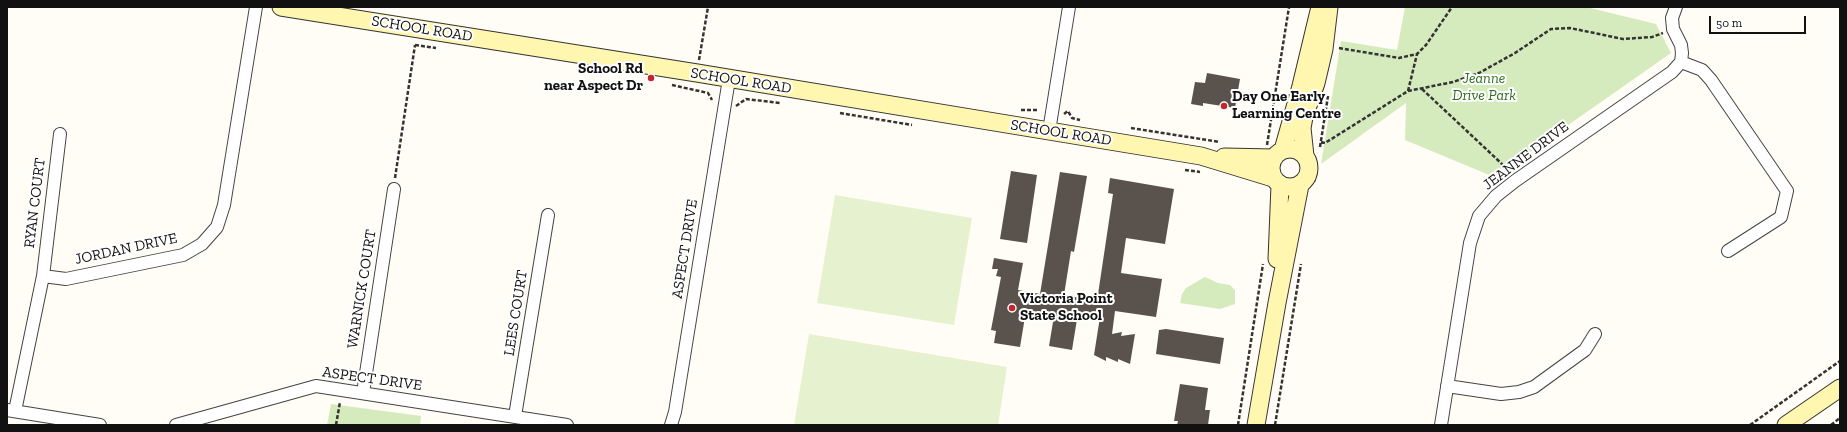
<!DOCTYPE html>
<style>
body{margin:0}
#map{position:relative;width:1847px;height:432px;overflow:hidden;background:#fffdf5;font-family:"Zilla Slab",serif}
canvas{display:block}
.frame{position:absolute;inset:0;border:8px solid #111;pointer-events:none}
.scale{position:absolute;left:1709px;top:16px;width:97px;height:18px;box-sizing:border-box;border:2px solid #111;border-top:0;padding-left:5px;font-size:12px;line-height:14px;white-space:nowrap;color:#111;-webkit-text-stroke:3px #fff;paint-order:stroke}
</style>
<div id="map">
<canvas width="1847" height="432"></canvas>
<div class="frame"></div>
<div class="scale">50 m</div>
</div>
<script>
const g = document.querySelector('canvas').getContext('2d');
g.lineJoin = 'round';
function fill(path, color) {
  g.fillStyle = color;
  g.fill(path, 'evenodd');
}
function poly(rows) {
  const path = new Path2D();
  for (const r of rows) {
    if (r.length === 3) {
      path.moveTo(r[0] + r[2], r[1]);
      path.arc(r[0], r[1], r[2], 0, 2 * Math.PI);
      continue;
    }
    path.moveTo(r[0], r[1]);
    for (let i = 2; i < r.length; i += 2) path.lineTo(r[i], r[i + 1]);
  }
  return path;
}
function stroke(path, color, width, dash) {
  g.strokeStyle = color;
  g.lineWidth = width;
  g.lineCap = dash ? 'butt' : 'round';
  g.setLineDash(dash || []);
  g.stroke(path);
}
function drawText(font, color, halo, rows, align = 'center') {
  g.font = font + ' "Zilla Slab",serif';
  g.lineWidth = 4;
  g.setLineDash([]);
  g.textBaseline = 'middle';
  g.strokeStyle = halo;
  g.fillStyle = color;
  for (const [text, x, y, turn = 0] of rows) {
    g.save();
    g.translate(x, y);
    g.rotate((+turn || 0) * Math.PI / 180);
    g.textAlign = isNaN(turn) ? turn : align;
    if (halo) g.strokeText(text, 0, 0);
    g.fillText(text, 0, 0);
    g.restore();
  }
}
fill(poly([
 [1405,7,1541,7,1542,8,1546,7,1586,7,1656,24,1671,53,1494,177,1405,140,1406,103,1321,164,1341,41,1397,50],
 [1205,277,1218,283,1230,285,1235,290,1235,304,1220,309,1180,303,1182,294,1186,288],
 [331,404,421,416,420,425,327,425]
]), '#d5ebbd');
fill(poly([
 [835,195,972,218,954,325,817,303],
 [809,334,1007,367,998,425,794,425]
]), '#e6f2cf');
fill(poly([
 [1207,73,1240,79,1235,108,1203,103,1203,106,1191,104,1195,82,1205,83],
 [1011,171,1037,175,1027,243,1000,239],
 [1060,172,1087,176,1074,252,1071,251,1064,295,1097,301,1113,194,1108,193,1110,178,1174,189,1165,244,1126,238,1121,273,1162,279,1156,317,1115,311,1112,334,1122,332,1121,336,1135,334,1130,364,1118,359,1118,362,1106,357,1106,361,1094,355,1100,317,1078,313,1072,350,1049,346,1054,316,1026,311,1020,347,994,343,996,331,991,330,1001,277,996,276,998,269,992,269,994,258,1023,263,1018,290,1040,294],
 [1166,329,1224,338,1220,364,1156,354,1159,330],
 [1180,384,1208,388,1205,410,1210,410,1208,425,1177,425,1178,421,1174,421]
]), '#5a524d');
const street = poly([
 [1681,62,1702,70,1711,80,1787,191,1781,217,1728,251],
 [1049,131,1069,7],
 [43,276,60,134],
 [1447,386,1501,394,1519,392,1534,387,1585,350,1595,334],
 [363,393,394,189],
 [7,410,100,425],
 [15,411,43,276,66,279,183,255,202,244,217,227,224,205,256,7],
 [515,416,548,215],
 [176,425,316,386,567,425],
 [671,425,675,412,729,79],
 [1441,425,1470,243,1479,216,1496,196,1515,181,1672,72,1681,62,1682,53,1681,45,1673,29,1672,18,1676,7]
]);
const secondary = poly([
 [281,7,697,73,1201,156,1273,178],
 [1290,168,19],
 [1283,150,1301,86,1319,11],
 [1305,156,1302,128,1304,117,1316,83,1324,49,1329,7],
 [1224,157,1274,158],
 [1277,259,1280,185],
 [1256,425,1277,303,1300,185],
 [1786,425,1840,388]
]);
stroke(street, '#444', 14);
stroke(secondary, '#333', 19);
stroke(poly([
 [415,45,436,48],
 [1339,48,1399,58,1417,54,1426,45,1452,7],
 [699,60,708,7],
 [672,85,708,93,712,100],
 [1422,89,1501,163,1509,173],
 [1408,91,1417,54],
 [736,106,746,99,780,103],
 [1021,110,1037,110],
 [840,113,912,125],
 [1064,114,1068,111,1072,118,1080,120],
 [1131,128,1220,142],
 [1321,142,1325,143,1408,91,1453,82,1479,73,1515,53,1551,29,1570,28,1623,39,1652,37,1663,33],
 [1267,145,1289,7],
 [1320,147,1328,96],
 [1185,170,1200,172],
 [395,178,415,45],
 [1314,182,1317,165],
 [336,425,340,402],
 [1238,425,1263,264],
 [1275,425,1301,264],
 [1750,425,1840,361],
 [1831,425,1840,418]
]), '#333', 2.5, [4, 2]);
stroke(street, '#fff', 12);
stroke(secondary, '#fff6b0', 17);
for (const [x, y, r, color] of [
 [651,78,4,"#c4262e"],
 [1224,106,4,"#c4262e"],
 [1012,308,4,"#c4262e"]
]) {
  const dot = new Path2D();
  dot.arc(x, y, r, 0, 2 * Math.PI);
  g.fillStyle = color;
  g.fill(dot);
  stroke(dot, '#fff', 1.5);
}
drawText('15px', '#111', '#fff', [
 ["SCHOOL ROAD",422,29,9],
 ["SCHOOL ROAD",741,81,9],
 ["SCHOOL ROAD",1061,133,9],
 ["JEANNE DRIVE",1526,156,-37],
 ["RYAN COURT",35,203,-83],
 ["JORDAN DRIVE",126,249,-12],
 ["ASPECT DRIVE",685,249,-81],
 ["WARNICK COURT",362,289,-81],
 ["LEES COURT",516,313,-81],
 ["ASPECT DRIVE",372,379,8]
]);
drawText('bold 15px', '#111', '#fff', [
 ["School Rd",643,69,"right"],
 ["near Aspect Dr",643,86,"right"],
 ["Day One Early",1232,97],
 ["Learning Centre",1232,114],
 ["Victoria Point",1020,299],
 ["State School",1020,316]
], 'left');
drawText('italic 15px', '#2f6b1f', '#fff', [
 ["Jeanne",1484,79],
 ["Drive Park",1484,96]
]);
</script>
